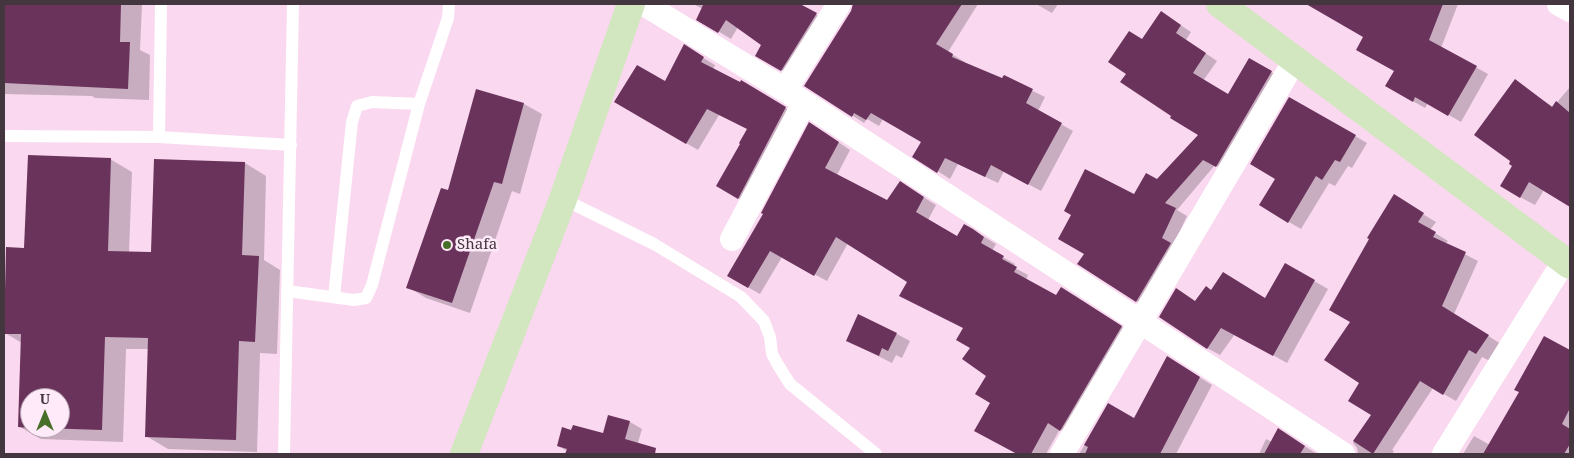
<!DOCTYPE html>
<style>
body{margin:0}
#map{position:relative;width:1574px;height:458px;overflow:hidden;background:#fad8ef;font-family:"Noto Serif",serif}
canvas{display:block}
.frame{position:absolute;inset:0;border:5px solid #43363f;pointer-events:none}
.north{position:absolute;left:20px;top:388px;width:50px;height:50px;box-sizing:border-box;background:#feeaf8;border:1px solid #b3a2ae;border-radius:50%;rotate:0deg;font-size:14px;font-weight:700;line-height:20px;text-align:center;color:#43363f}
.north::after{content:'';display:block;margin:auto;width:18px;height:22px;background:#486f2a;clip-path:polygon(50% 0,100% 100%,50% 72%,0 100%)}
</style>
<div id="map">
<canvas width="1574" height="458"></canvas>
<div class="frame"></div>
<div class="north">U</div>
</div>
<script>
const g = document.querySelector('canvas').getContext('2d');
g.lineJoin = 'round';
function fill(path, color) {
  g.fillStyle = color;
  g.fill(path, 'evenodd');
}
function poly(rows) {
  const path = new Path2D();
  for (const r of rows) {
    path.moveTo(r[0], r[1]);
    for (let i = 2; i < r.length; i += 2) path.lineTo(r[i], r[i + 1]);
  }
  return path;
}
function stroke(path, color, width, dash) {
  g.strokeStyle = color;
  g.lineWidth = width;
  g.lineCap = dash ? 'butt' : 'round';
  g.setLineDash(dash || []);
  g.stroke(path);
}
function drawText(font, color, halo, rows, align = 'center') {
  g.font = font + ' "Noto Serif",serif';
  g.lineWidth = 5;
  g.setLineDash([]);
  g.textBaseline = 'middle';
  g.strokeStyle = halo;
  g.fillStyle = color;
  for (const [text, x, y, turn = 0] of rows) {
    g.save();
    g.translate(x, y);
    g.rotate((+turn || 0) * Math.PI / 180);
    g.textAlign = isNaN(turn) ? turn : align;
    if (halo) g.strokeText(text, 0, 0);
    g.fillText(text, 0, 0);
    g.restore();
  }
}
fill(poly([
 [4,4,142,4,140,50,150,55,149,100,95,98,92,96,4,94],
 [693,4,797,4,828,21,793,77,757,55,763,44,738,27,731,39,698,19,703,9],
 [856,4,978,4,948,52,965,62,964,63,1003,79,1004,77,1045,97,1038,111,1073,131,1041,191,1004,171,998,183,958,164,950,179,914,156,922,141,883,119,879,126,867,119,864,123,806,85],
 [1036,4,1058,4,1052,13],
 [1320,4,1416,4,1420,6,1421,4,1458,4,1441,48,1488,74,1461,122,1428,103,1425,108,1386,86,1395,70,1364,36],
 [1173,20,1191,32,1186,40,1217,61,1203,81,1228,95,1250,60,1283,79,1228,172,1215,165,1177,210,1187,216,1173,246,1148,308,1136,301,1086,253,1135,196,1158,181,1200,134,1173,116,1128,73,1143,40],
 [684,46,715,65,713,70,740,84,753,88,797,115,750,205,717,186,749,129,719,115,698,150,616,102,666,83],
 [1515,81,1553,107,1570,87,1570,205,1544,190,1535,205,1520,197,1514,166],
 [477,91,524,104,542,114,520,194,512,191,470,313,426,298,408,287,449,192],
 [1290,98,1367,143,1352,168,1348,166,1335,186,1329,183,1301,229,1260,205,1276,179],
 [822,131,850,150,837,175,887,202,912,190,936,205,928,220,958,238,973,230,996,244,992,251,1015,264,1013,267,1028,275,1026,280,1056,297,1074,295,1133,334,1072,436,1060,429,1046,454,1019,454,988,438,991,402,988,376,972,348,964,328,908,282,848,243,827,281,782,257,760,294,728,276],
 [110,159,132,172,129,253,152,253,245,163,266,176,264,260,280,270,277,354,260,353,257,452,168,449,146,436,149,349,126,349,123,442,41,439,20,427,22,343,5,333,26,249],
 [30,398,60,398,60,428,30,428],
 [1406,204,1436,222,1430,230,1448,241,1445,244,1478,261,1454,314,1501,344,1490,361,1482,357,1456,401,1433,388,1392,450,1394,451,1392,454,1358,454,1357,448,1353,443,1372,414,1361,383,1352,321],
 [1286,265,1328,289,1287,363,1235,334,1220,355,1207,348,1196,302,1212,291,1266,299],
 [897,334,910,341,902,358,896,355,892,363,848,341],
 [1545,337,1570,351,1570,454,1463,454,1474,436,1490,445,1521,392],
 [1180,365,1212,385,1176,454,1079,454,1109,405,1134,420],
 [630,422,642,429,637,446,641,449,640,454,566,454,567,451,558,446,572,431,604,435],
 [1292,438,1317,454,1259,454,1266,439,1272,442]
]), '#0003');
fill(poly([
 [4,4,121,4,120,42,130,42,128,89,4,83],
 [702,4,800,4,817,13,781,71,755,56,761,45,726,20,718,33,696,20,703,5],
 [853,4,962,4,936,44,953,54,952,57,1002,78,1004,75,1033,89,1026,103,1062,123,1028,185,991,165,985,177,945,158,937,173,912,157,921,142,871,113,866,120,854,113,852,117,804,86,851,11],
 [1306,4,1443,4,1429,40,1477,66,1448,116,1415,97,1413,102,1385,86,1394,71,1356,50,1363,37],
 [1161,11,1181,25,1176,33,1206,53,1193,73,1228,94,1249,58,1272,71,1216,167,1203,160,1165,203,1176,208,1162,238,1171,243,1136,302,1077,264,1084,254,1058,239,1071,215,1064,211,1085,169,1134,194,1146,173,1157,179,1198,135,1170,118,1171,116,1120,82,1126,74,1108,62,1129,31,1142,39],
 [684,44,704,57,701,62,740,82,741,80,786,107,738,199,716,186,740,144,739,143,747,129,707,109,686,144,614,102,637,65,665,81],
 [1515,79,1552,107,1556,101,1570,113,1570,207,1529,182,1520,198,1500,186,1512,166,1509,164,1510,161,1474,135],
 [476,89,524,103,502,184,494,182,452,303,406,288,441,188,448,190],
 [1289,97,1356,135,1340,162,1335,160,1322,180,1316,176,1288,223,1259,205,1275,179,1250,164],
 [809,122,839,142,825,168,887,200,900,181,924,197,916,212,957,236,964,224,973,229,984,237,981,243,1004,256,1002,259,1017,267,1014,272,1056,295,1061,287,1122,326,1060,431,1048,423,1031,454,1017,454,974,431,990,403,975,394,986,376,962,359,970,348,956,340,963,328,899,296,907,282,836,237,814,276,770,251,748,288,727,276,763,214,761,213],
 [28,155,111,158,108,251,151,252,154,159,245,162,242,255,259,256,255,342,239,341,236,440,145,437,148,338,105,337,102,430,42,428,60,428,60,398,30,398,30,428,18,427,21,334,4,334,6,247,24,248],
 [1394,194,1424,213,1418,222,1436,232,1433,237,1466,252,1442,306,1489,335,1476,354,1469,350,1443,395,1420,381,1373,454,1353,441,1371,415,1348,401,1359,383,1324,360,1350,322,1329,310,1369,239,1367,238],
 [1285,263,1315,280,1273,356,1221,328,1207,349,1159,317,1176,288,1195,301,1206,286,1211,290,1223,272,1265,298],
 [858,314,897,333,888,351,882,348,879,356,846,341],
 [1544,336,1570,350,1570,408,1562,424,1570,429,1570,444,1564,454,1483,454,1519,392,1514,390],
 [1167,356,1200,377,1160,454,1085,454,1088,447,1084,445,1108,403,1134,418],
 [608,415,630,421,625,439,656,448,655,454,565,454,567,449,557,446,562,427,571,430,573,425,603,433],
 [1278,428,1305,446,1300,454,1264,454]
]), '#6a335c');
stroke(poly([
 [4,136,159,137,291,145],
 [159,137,161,4],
 [563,199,654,244,741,297,764,321,770,337,772,354,778,365,790,384,876,454],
 [287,291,354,300,366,298,372,285,419,104,448,18,449,4],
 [334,297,352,122,357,106,372,102,419,104],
 [284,454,293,4]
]), '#fff', 12);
stroke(poly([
 [644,4,785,90,1343,454],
 [1559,4,1570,10],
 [785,90,839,4],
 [732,239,804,103],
 [1062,454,1295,60],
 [1444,454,1564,261]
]), '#fff', 24);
stroke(poly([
 [1220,4,1570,265],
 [464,454,563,199,631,4]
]), '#d2e6bf', 28);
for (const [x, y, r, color] of [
 [447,245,5,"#486f2a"]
]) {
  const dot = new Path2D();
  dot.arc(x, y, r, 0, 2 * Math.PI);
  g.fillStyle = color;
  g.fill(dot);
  stroke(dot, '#feeaf8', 2);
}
drawText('15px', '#43363f', '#feeaf8', [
 ["Shafa",457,245]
], 'left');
</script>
